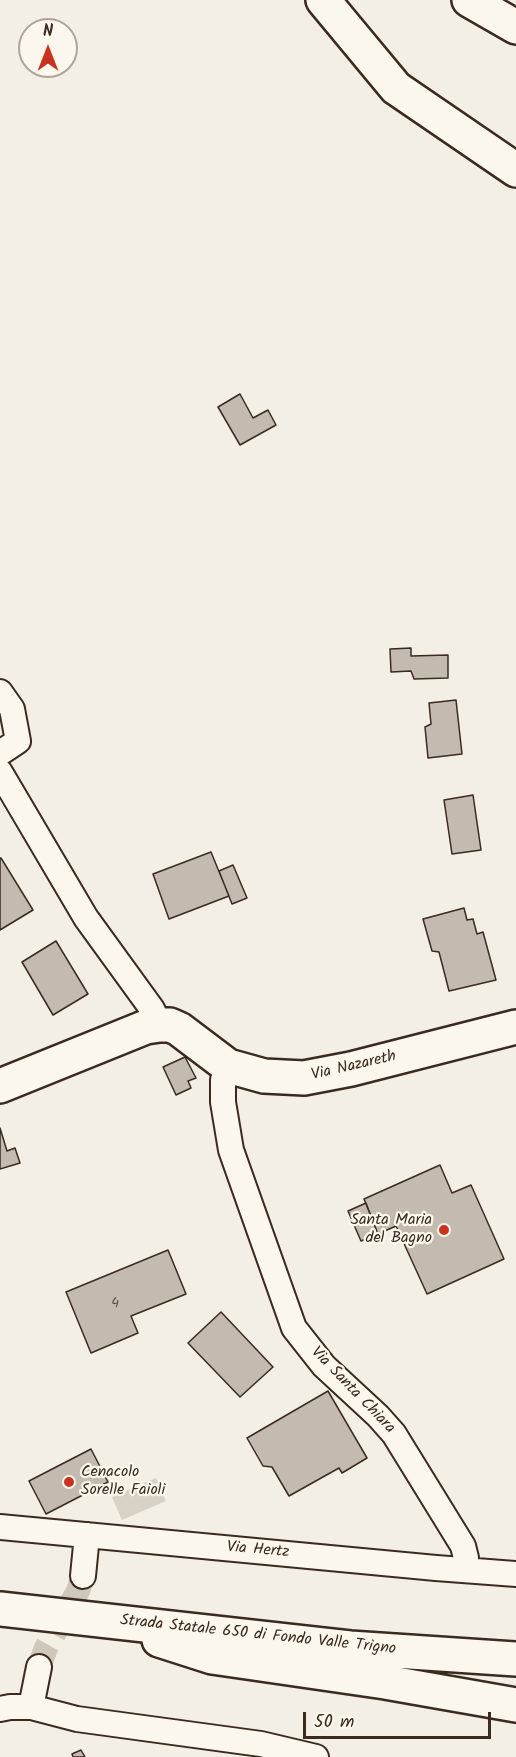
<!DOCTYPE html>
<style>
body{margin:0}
#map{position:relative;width:516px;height:1757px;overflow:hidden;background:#f3efe4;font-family:Kalam,sans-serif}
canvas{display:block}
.north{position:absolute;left:18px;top:18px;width:60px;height:60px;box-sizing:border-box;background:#fbf7ec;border:2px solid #aea59a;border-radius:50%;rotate:0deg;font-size:16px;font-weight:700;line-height:24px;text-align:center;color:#3b2a1e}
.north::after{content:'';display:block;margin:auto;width:21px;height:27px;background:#c8321e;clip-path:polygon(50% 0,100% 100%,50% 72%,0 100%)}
.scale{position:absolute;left:303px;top:1712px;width:188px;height:27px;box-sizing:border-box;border:3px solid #3b2a1e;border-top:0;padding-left:8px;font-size:18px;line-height:21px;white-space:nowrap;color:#3b2a1e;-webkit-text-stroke:4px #fbf7ec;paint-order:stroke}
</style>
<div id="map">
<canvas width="516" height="1757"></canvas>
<div class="north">N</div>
<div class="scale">50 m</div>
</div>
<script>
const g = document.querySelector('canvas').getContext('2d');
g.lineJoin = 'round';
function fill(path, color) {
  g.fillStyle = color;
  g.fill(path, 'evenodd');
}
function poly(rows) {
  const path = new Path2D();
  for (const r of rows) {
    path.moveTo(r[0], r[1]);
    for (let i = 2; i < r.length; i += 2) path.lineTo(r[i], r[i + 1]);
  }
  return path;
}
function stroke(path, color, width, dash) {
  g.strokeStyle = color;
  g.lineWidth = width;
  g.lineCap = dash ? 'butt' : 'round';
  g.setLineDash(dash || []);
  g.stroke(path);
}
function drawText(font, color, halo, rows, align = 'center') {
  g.font = font + ' Kalam,sans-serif';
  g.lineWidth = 4.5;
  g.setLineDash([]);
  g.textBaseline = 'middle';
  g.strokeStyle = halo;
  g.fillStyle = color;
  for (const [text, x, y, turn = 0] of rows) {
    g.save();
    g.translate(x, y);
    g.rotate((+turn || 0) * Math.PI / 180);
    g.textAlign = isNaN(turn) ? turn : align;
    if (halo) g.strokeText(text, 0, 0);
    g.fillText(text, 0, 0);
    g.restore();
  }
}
fill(poly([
 [156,1478,166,1501,122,1520,112,1497]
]), '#d8d1c6');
const building = poly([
 [240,394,253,418,268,410,276,425,240,445,218,407,240,394],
 [411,648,411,656,448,655,448,678,414,679,411,671,391,672,390,649,411,648],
 [456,700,462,754,428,758,425,727,431,724,429,703,456,700],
 [473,795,481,850,452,854,444,800,473,795],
 [211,852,229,896,169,919,153,874,211,852],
 [0,858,1,858,33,910,0,930,0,858],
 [233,865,247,898,232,904,219,871,233,865],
 [464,908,467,920,473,919,477,934,483,932,496,980,449,991,439,952,432,951,423,919,464,908],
 [56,941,88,994,53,1015,22,962,56,941],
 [185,1057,196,1078,188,1081,191,1088,176,1095,163,1067,185,1057],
 [0,1128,7,1151,15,1148,20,1163,0,1169,0,1128],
 [440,1165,452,1193,471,1185,504,1259,427,1294,396,1226,378,1234,364,1199,440,1165],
 [366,1203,378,1234,361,1241,348,1211,366,1203],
 [168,1250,186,1294,131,1316,138,1333,91,1353,66,1292,168,1250],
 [221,1312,273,1367,240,1397,188,1343,221,1312],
 [328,1391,367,1458,342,1473,339,1468,289,1496,272,1467,263,1466,247,1438,328,1391],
 [91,1449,108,1482,46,1514,29,1481,91,1449],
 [81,1750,85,1757,73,1757,72,1754,81,1750]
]);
fill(building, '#c3bbb0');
stroke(building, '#3b2a1e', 1.5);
stroke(poly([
 [39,1667,46,1648,78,1591,83,1576]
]), '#cec8bc', 24, [24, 12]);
const street = poly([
 [0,692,12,709,18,741,0,753],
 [0,772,86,918,152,1009,160,1025],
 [228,1066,223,1080,223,1102,231,1150,294,1328,324,1366,378,1416,394,1434,463,1546,466,1558,464,1570],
 [0,1527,436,1568,516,1574],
 [83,1576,87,1535],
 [31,1707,39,1667],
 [0,1709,10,1707,31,1707,77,1719,261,1744,316,1757]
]);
const secondary = poly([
 [323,0,396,88,516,170],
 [469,0,516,27],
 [0,1086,146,1027,160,1025,170,1025,179,1029,228,1066,264,1076,304,1078,351,1069,516,1027]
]);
const highway = poly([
 [0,1609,350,1648,516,1659],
 [159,1640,212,1657,385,1682,516,1705]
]);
stroke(street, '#3b2a1e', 28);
stroke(secondary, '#3b2a1e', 38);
stroke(highway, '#3b2a1e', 38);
stroke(street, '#fbf7ec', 24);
stroke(secondary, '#fbf7ec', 33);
stroke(highway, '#fbf7ec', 33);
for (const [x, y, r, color] of [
 [444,1230,6,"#c8321e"],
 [69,1482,6,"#c8321e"]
]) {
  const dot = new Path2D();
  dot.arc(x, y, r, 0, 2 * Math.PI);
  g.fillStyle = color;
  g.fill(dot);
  stroke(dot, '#fbf7ec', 2);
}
drawText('14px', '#5d4e42', null, [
 ["4",115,1305]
]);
drawText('16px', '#3b2a1e', '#fbf7ec', [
 ["Via Nazareth",354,1067,-13],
 ["Via Santa Chiara",352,1391,46],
 ["Via Hertz",258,1551,5],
 ["Strada Statale 650 di Fondo Valle Trigno",258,1636,6]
]);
drawText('16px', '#3b2a1e', '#fbf7ec', [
 ["Santa Maria",432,1221],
 ["del Bagno",432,1239],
 ["Cenacolo",81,1473,"left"],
 ["Sorelle Faioli",81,1491,"left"]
], 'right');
</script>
